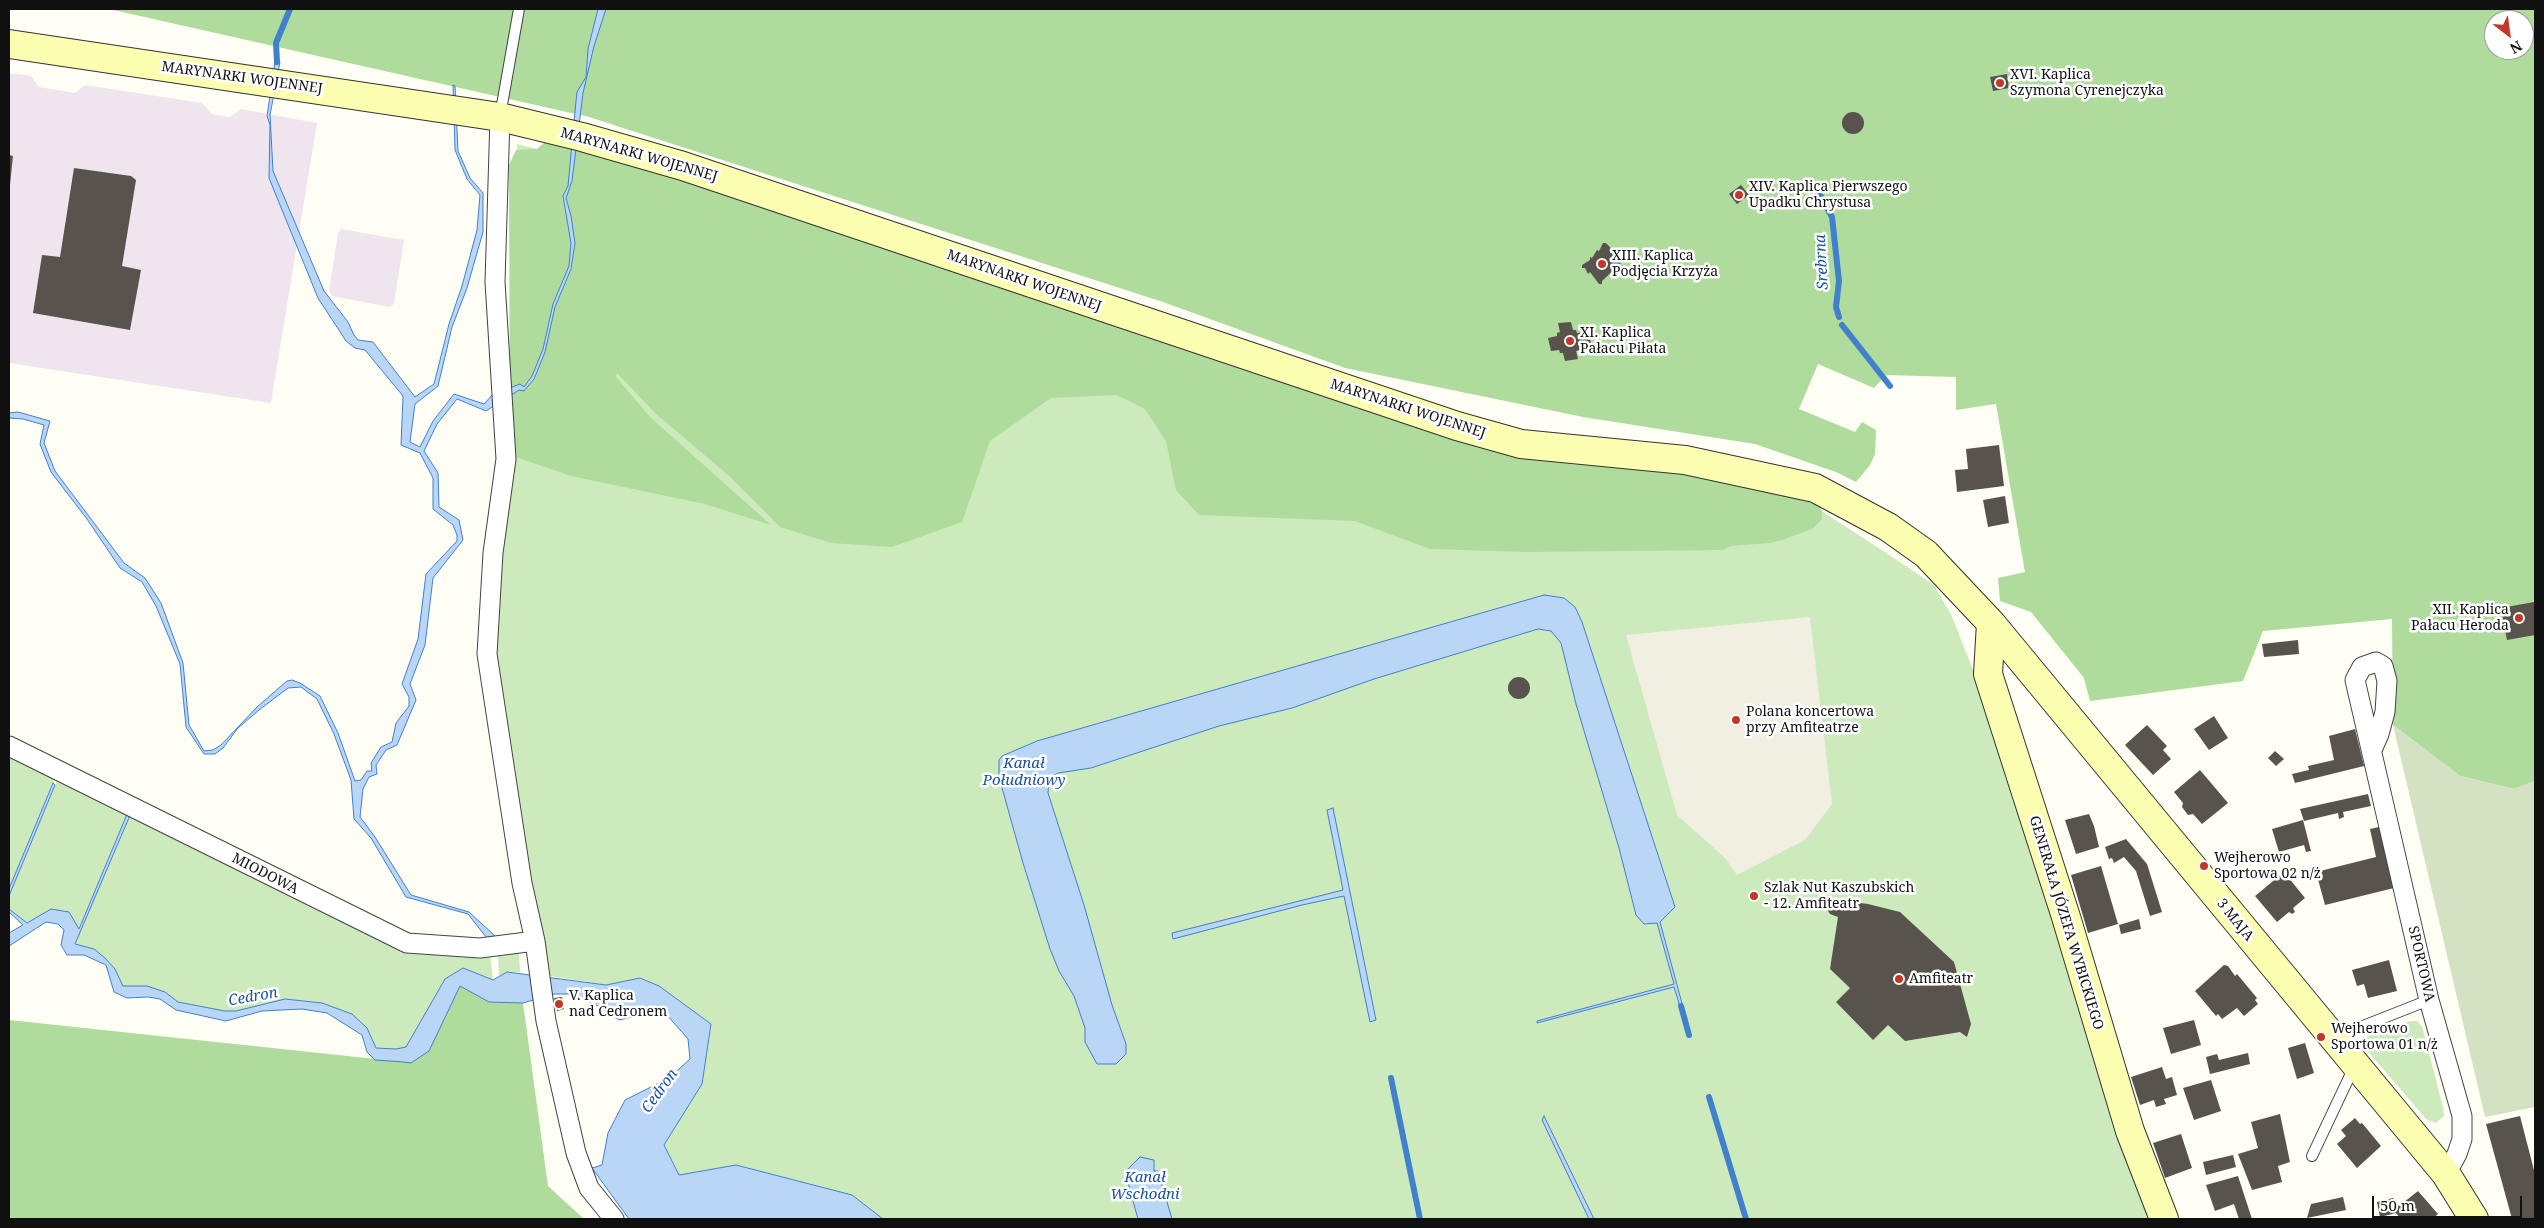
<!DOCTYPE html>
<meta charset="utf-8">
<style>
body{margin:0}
#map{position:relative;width:2544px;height:1228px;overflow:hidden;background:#fffef4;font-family:"Noto Serif",serif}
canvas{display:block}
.frame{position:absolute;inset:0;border:10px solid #101010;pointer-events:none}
.north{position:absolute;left:2484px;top:10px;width:50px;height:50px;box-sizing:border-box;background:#fff;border:1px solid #9f9f9f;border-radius:50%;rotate:150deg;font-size:14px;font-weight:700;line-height:20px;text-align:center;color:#101010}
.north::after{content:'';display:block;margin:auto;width:18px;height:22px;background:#c13728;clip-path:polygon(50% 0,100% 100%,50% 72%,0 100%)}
.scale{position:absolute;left:2372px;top:1196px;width:150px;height:22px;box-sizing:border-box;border:2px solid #101010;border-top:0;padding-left:6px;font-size:15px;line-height:18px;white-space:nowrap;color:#101010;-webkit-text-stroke:4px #fff;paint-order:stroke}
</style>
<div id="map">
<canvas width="2544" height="1228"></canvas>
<div class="frame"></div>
<div class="north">N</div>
<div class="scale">50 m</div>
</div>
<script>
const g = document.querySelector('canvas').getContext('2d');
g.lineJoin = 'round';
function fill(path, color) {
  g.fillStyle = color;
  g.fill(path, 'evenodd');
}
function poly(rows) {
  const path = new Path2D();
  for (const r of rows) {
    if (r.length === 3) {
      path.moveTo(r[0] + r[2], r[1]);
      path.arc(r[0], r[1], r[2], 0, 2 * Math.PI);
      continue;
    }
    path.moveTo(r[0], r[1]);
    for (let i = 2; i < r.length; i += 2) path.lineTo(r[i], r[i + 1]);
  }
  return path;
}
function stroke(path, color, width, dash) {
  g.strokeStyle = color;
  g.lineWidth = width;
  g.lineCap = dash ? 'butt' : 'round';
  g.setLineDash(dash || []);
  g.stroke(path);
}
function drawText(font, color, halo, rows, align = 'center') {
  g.font = font + ' "Noto Serif",serif';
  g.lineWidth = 5;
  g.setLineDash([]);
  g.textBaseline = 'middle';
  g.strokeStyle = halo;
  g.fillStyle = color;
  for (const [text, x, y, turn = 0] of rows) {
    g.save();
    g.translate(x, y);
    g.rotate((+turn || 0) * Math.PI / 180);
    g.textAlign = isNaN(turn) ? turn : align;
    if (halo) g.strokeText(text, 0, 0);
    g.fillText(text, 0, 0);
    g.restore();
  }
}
fill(poly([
 [9,73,31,76,39,87,75,93,85,85,202,103,212,114,230,117,241,109,317,123,271,403,9,363],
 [341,229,404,240,394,304,389,307,332,296,329,291,338,233]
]), '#eee5ee');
fill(poly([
 [517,144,609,167,1510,461,1817,508,1888,554,1934,585,1951,614,1991,716,2155,1219,883,1219,852,1195,737,1165,679,1175,664,1145,702,1084,711,1024,659,986,640,978,606,985,550,976,531,880,494,652,498,560,515,472],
 [9,754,55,777,9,889],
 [58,778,128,812,78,930,69,912,35,919,27,923,9,909,9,896],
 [131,813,414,954,490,954,493,980,463,968,445,979,406,1048,396,1049,376,1048,370,1035,332,1008,322,1003,285,999,236,1011,225,1011,178,1002,165,992,147,986,123,986,115,969,105,958,94,949,74,944],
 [498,954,519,954,520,972,507,972,499,976],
 [2410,1021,2417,1021,2422,1026,2443,1107,2444,1116,2436,1123,2426,1119,2366,1049,2362,1041,2368,1036]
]), '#cdeabd');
fill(poly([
 [109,9,2535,9,2535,781,2514,789,2460,776,2393,725,2392,619,2263,631,2243,681,2090,701,2084,678,2031,612,2000,601,1998,578,2025,572,1996,404,1956,410,1956,377,1886,375,1874,388,1818,364,1799,409,1855,432,1862,422,1876,430,1875,454,1870,465,1856,482,1836,472,1755,444,1583,417,1345,368,1163,302,589,117],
 [2494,20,2524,20,2524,50,2494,50],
 [546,141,666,173,1499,453,1570,464,1684,473,1783,492,1818,504,1822,511,1822,519,1812,529,1785,539,1770,543,1730,546,1723,550,1525,552,1430,549,1355,521,1199,515,1176,490,1166,441,1145,409,1117,395,1051,398,990,441,962,522,892,547,831,543,780,527,727,474,656,414,617,373,616,377,650,417,771,525,705,504,571,476,510,455,509,165,516,150,537,149],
 [459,985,489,1002,523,1003,548,1186,584,1219,9,1219,9,1020,404,1062]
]), '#afdb9c');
fill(poly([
 [2393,725,2460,776,2514,789,2535,781,2535,1107,2485,1117]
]), '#d4e2c3');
fill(poly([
 [1810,617,1832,804,1805,840,1737,875,1725,858,1677,815,1626,635]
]), '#f0efe1');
const water = poly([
 [598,9,606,9,594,46,583,93,572,181,566,198,571,216,575,243,571,269,555,307,545,352,534,379,524,391,519,390,486,411,457,399,437,424,424,451,438,473,439,507,459,520,463,540,433,578,425,645,410,684,416,700,397,745,386,750,376,765,377,774,369,777,363,789,360,817,375,837,411,895,469,912,494,935,498,954,490,954,486,937,468,914,406,897,371,838,354,819,351,780,334,734,317,699,301,687,288,688,259,710,238,728,223,748,215,754,204,754,186,727,180,664,156,606,142,582,120,568,87,519,51,472,40,444,44,425,23,419,9,418,9,413,18,412,50,421,44,443,55,471,124,563,145,578,161,603,183,663,189,725,204,751,213,750,221,745,257,707,287,681,292,680,300,683,320,696,338,733,355,781,361,780,367,771,372,771,371,763,381,747,392,742,396,723,409,706,409,697,402,684,418,639,426,574,457,541,457,535,453,525,433,509,433,478,420,453,401,445,403,396,365,350,355,348,346,341,318,298,269,178,270,125,267,116,275,62,280,62,270,115,273,171,324,291,348,322,354,335,358,340,373,342,415,397,434,384,449,324,462,286,477,230,480,195,467,179,455,150,453,85,455,86,458,151,470,178,483,193,483,232,467,288,452,327,438,386,415,404,410,442,420,447,433,421,454,394,484,404,492,395,520,384,524,387,532,376,543,349,553,304,569,266,571,243,563,196,568,186,576,101,577,92,586,77,588,49,598,9],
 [1544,595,1564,598,1575,607,1582,622,1675,907,1660,922,1684,1011,1682,1013,1674,987,1537,1023,1537,1021,1674,984,1657,923,1644,924,1636,915,1619,848,1576,704,1561,643,1551,631,1538,629,1374,679,1292,708,1219,726,1091,768,1058,773,1049,778,1048,793,1084,905,1112,1005,1126,1044,1126,1054,1116,1064,1097,1064,1085,1042,1085,1028,1074,996,1059,971,1050,949,1023,863,999,777,999,760,1002,756,1037,741,1544,595],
 [53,783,55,785,9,896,9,889,53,783],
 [1333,808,1376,1020,1370,1022,1344,896,1302,905,1173,939,1172,933,1343,890,1327,810,1333,808],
 [128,812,131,813,75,944,94,949,105,958,115,969,123,986,147,986,165,992,178,1002,225,1011,236,1011,285,999,322,1003,352,1014,367,1028,376,1048,396,1049,406,1047,445,979,463,968,493,980,507,972,606,985,640,978,659,986,711,1024,702,1084,664,1145,679,1175,736,1165,852,1195,883,1219,629,1219,592,1168,602,1165,608,1133,625,1100,669,1078,690,1059,688,1039,658,1005,641,1015,619,1020,596,1005,572,994,554,994,523,1003,489,1002,460,986,429,1051,411,1063,404,1062,375,1060,367,1052,362,1035,327,1013,302,1009,262,1011,226,1021,176,1010,160,999,148,997,127,998,114,992,106,965,84,955,67,955,61,945,64,930,58,924,46,922,9,946,9,933,23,925,9,912,9,909,27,923,51,909,69,912,79,929,128,812],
 [1544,1116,1576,1182,1594,1219,1589,1219,1542,1120,1544,1116],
 [1140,1157,1154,1160,1154,1171,1158,1171,1172,1219,1138,1219,1125,1172,1140,1157]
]);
fill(water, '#b9d6f6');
stroke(water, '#4080cd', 1);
stroke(poly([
 [277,62,276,43,290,9],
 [1806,185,1819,193,1832,217,1839,281,1836,307,1839,317],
 [1842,325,1890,386],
 [1681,1006,1689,1035],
 [1391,1078,1420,1219],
 [1709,1097,1746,1219]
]), '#4080cd', 6);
fill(poly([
 [2007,74,2009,88,1993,91,1990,77],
 [1853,123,11],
 [9,155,13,156,10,185,9,185],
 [74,168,131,176,136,180,122,266,141,270,130,330,33,313,42,255,60,257],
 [1741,185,1749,195,1737,204,1729,194],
 [1603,243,1606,243,1623,261,1602,281,1602,284,1599,284,1590,272,1588,274,1585,268,1582,268,1582,265,1590,260,1590,257,1592,258,1597,250,1599,251],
 [1571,322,1573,330,1576,330,1577,333,1589,332,1591,344,1579,347,1580,350,1576,351,1578,359,1565,361,1563,353,1560,353,1559,350,1551,351,1548,338,1557,336,1557,333,1560,332,1558,323],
 [1999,445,2004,486,1957,492,1955,470,1968,469,1966,449],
 [2005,496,2009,523,1988,527,1983,500],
 [2534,602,2535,635,2507,640,2501,608],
 [2298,640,2299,654,2264,657,2262,644],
 [1519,688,11],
 [2214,716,2228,738,2209,750,2194,729],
 [2147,725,2167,746,2163,750,2171,759,2153,775,2125,745],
 [2355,729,2364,766,2295,783,2292,774,2309,770,2308,766,2334,760,2329,736],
 [2275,751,2284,759,2276,766,2268,758],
 [2200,770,2228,803,2202,824,2193,814,2188,815,2182,807,2183,803,2174,792],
 [2368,794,2371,806,2343,812,2344,817,2339,819,2338,813,2304,821,2300,809],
 [2089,814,2094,826,2099,847,2076,854,2065,820],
 [2303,820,2311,851,2306,852,2304,845,2279,852,2272,829],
 [2379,827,2394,888,2325,905,2316,872,2376,857,2370,829],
 [2126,839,2147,864,2162,912,2150,916,2136,871,2124,857,2114,863,2112,858,2109,859,2105,847],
 [2101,866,2118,924,2088,933,2071,875],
 [2284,872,2305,898,2293,908,2295,912,2292,914,2289,912,2277,922,2255,896],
 [1837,900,1868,904,1900,912,1954,962,1971,1024,1967,1037,1960,1032,1905,1041,1888,1025,1873,1040,1836,1002,1850,988,1830,969,1838,917,1830,914,1827,909],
 [2139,919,2141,929,2121,934,2119,925],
 [2389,960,2397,991,2368,998,2364,984,2357,986,2352,970],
 [2224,965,2228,966,2235,976,2237,974,2257,998,2255,1000,2258,1004,2244,1016,2237,1008,2222,1019,2218,1014,2216,1016,2195,991],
 [562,997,564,1009,557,1011,554,998],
 [2194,1020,2201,1045,2171,1054,2163,1028],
 [2305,1043,2314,1073,2297,1079,2288,1048],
 [2248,1053,2250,1064,2210,1074,2206,1057,2217,1054,2219,1060],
 [2162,1067,2166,1079,2172,1077,2177,1095,2164,1099,2166,1104,2156,1107,2154,1100,2140,1105,2131,1077],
 [2211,1080,2221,1111,2194,1120,2183,1088],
 [2280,1114,2290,1162,2278,1166,2282,1182,2252,1190,2238,1154,2258,1148,2251,1122],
 [2520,1116,2535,1174,2535,1219,2512,1219,2486,1124],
 [2355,1118,2360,1124,2362,1123,2381,1146,2357,1168,2337,1144,2346,1136,2341,1130],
 [2181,1134,2192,1168,2165,1178,2153,1143],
 [2233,1155,2236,1167,2206,1175,2203,1162],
 [2238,1176,2252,1219,2239,1219,2234,1204,2215,1211,2206,1185],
 [2418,1191,2438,1214,2432,1219,2401,1219,2396,1213,2380,1217,2377,1202,2393,1198,2399,1206],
 [2343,1197,2346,1210,2307,1218,2311,1204]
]), '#59534d');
const lane = poly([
 [500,116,519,9],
 [2335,1037,2429,1000],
 [2312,1156,2354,1067]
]);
const street = poly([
 [500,117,495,282,506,459,493,553,487,654,522,883,535,941,546,1021,576,1153,589,1188,614,1219],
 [9,746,407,943,480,948,535,941],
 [2372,750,2379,734,2385,712,2387,681,2383,666,2376,662,2362,667,2355,680,2429,1000,2462,1116,2462,1139,2457,1154,2446,1174]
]);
const secondary = poly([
 [9,44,500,117,582,137,683,166,1457,426,1521,444,1685,460,1815,488,1888,527,1926,554,1991,623,2446,1174,2474,1219],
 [1991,623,1988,674,2066,917,2130,1131,2164,1219]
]);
stroke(lane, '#434343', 12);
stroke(street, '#434343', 21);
stroke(secondary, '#323232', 30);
stroke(lane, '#fff', 10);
stroke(street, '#fff', 19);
stroke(secondary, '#fbfeb0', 28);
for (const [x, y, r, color] of [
 [2000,83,5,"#c13728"],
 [1739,195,5,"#c13728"],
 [1602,264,5,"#c13728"],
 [1570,341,5,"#c13728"],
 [2519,618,5,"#c13728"],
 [1736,720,5,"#c13728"],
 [2204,866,5,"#c13728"],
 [1754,896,5,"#c13728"],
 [1899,979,5,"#c13728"],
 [559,1004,5,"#c13728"],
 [2321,1037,5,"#c13728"]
]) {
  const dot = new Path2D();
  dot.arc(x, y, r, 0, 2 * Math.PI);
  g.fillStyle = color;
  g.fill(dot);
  stroke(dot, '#fff', 2);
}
drawText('14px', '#101010', '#fff', [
 ["XVI. Kaplica",2010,75],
 ["Szymona Cyrenejczyka",2010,91],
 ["XIV. Kaplica Pierwszego",1749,187],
 ["Upadku Chrystusa",1749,203],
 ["XIII. Kaplica",1612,256],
 ["Podjęcia Krzyża",1612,272],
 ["XI. Kaplica",1580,333],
 ["Pałacu Piłata",1580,349],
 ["XII. Kaplica",2509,610,"right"],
 ["Pałacu Heroda",2509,626,"right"],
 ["Polana koncertowa",1746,712],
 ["przy Amfiteatrze",1746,728],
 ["Wejherowo",2214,858],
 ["Sportowa 02 n/ż",2214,874],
 ["Szlak Nut Kaszubskich",1764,888],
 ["- 12. Amfiteatr",1764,904],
 ["Amfiteatr",1909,979],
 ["V. Kaplica",569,996],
 ["nad Cedronem",569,1012],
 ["Wejherowo",2331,1029],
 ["Sportowa 01 n/ż",2331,1045]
], 'left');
drawText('14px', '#101010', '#fff', [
 ["MARYNARKI WOJENNEJ",242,78,8],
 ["MARYNARKI WOJENNEJ",639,155,16],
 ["MARYNARKI WOJENNEJ",1024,281,19],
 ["MARYNARKI WOJENNEJ",1408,409,18],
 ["MIODOWA",265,874,27],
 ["3 MAJA",2235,920,51],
 ["GENERAŁA JÓZEFA WYBICKIEGO",2066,923,73],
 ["SPORTOWA",2421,964,77]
]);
drawText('italic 15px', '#1952a3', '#fff', [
 ["Srebrna",1822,262,-93],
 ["Kanał",1024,764],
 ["Południowy",1024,781],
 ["Cedron",253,997,-10],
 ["Cedron",660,1091,-54],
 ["Kanał",1145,1178],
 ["Wschodni",1145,1195]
]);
</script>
